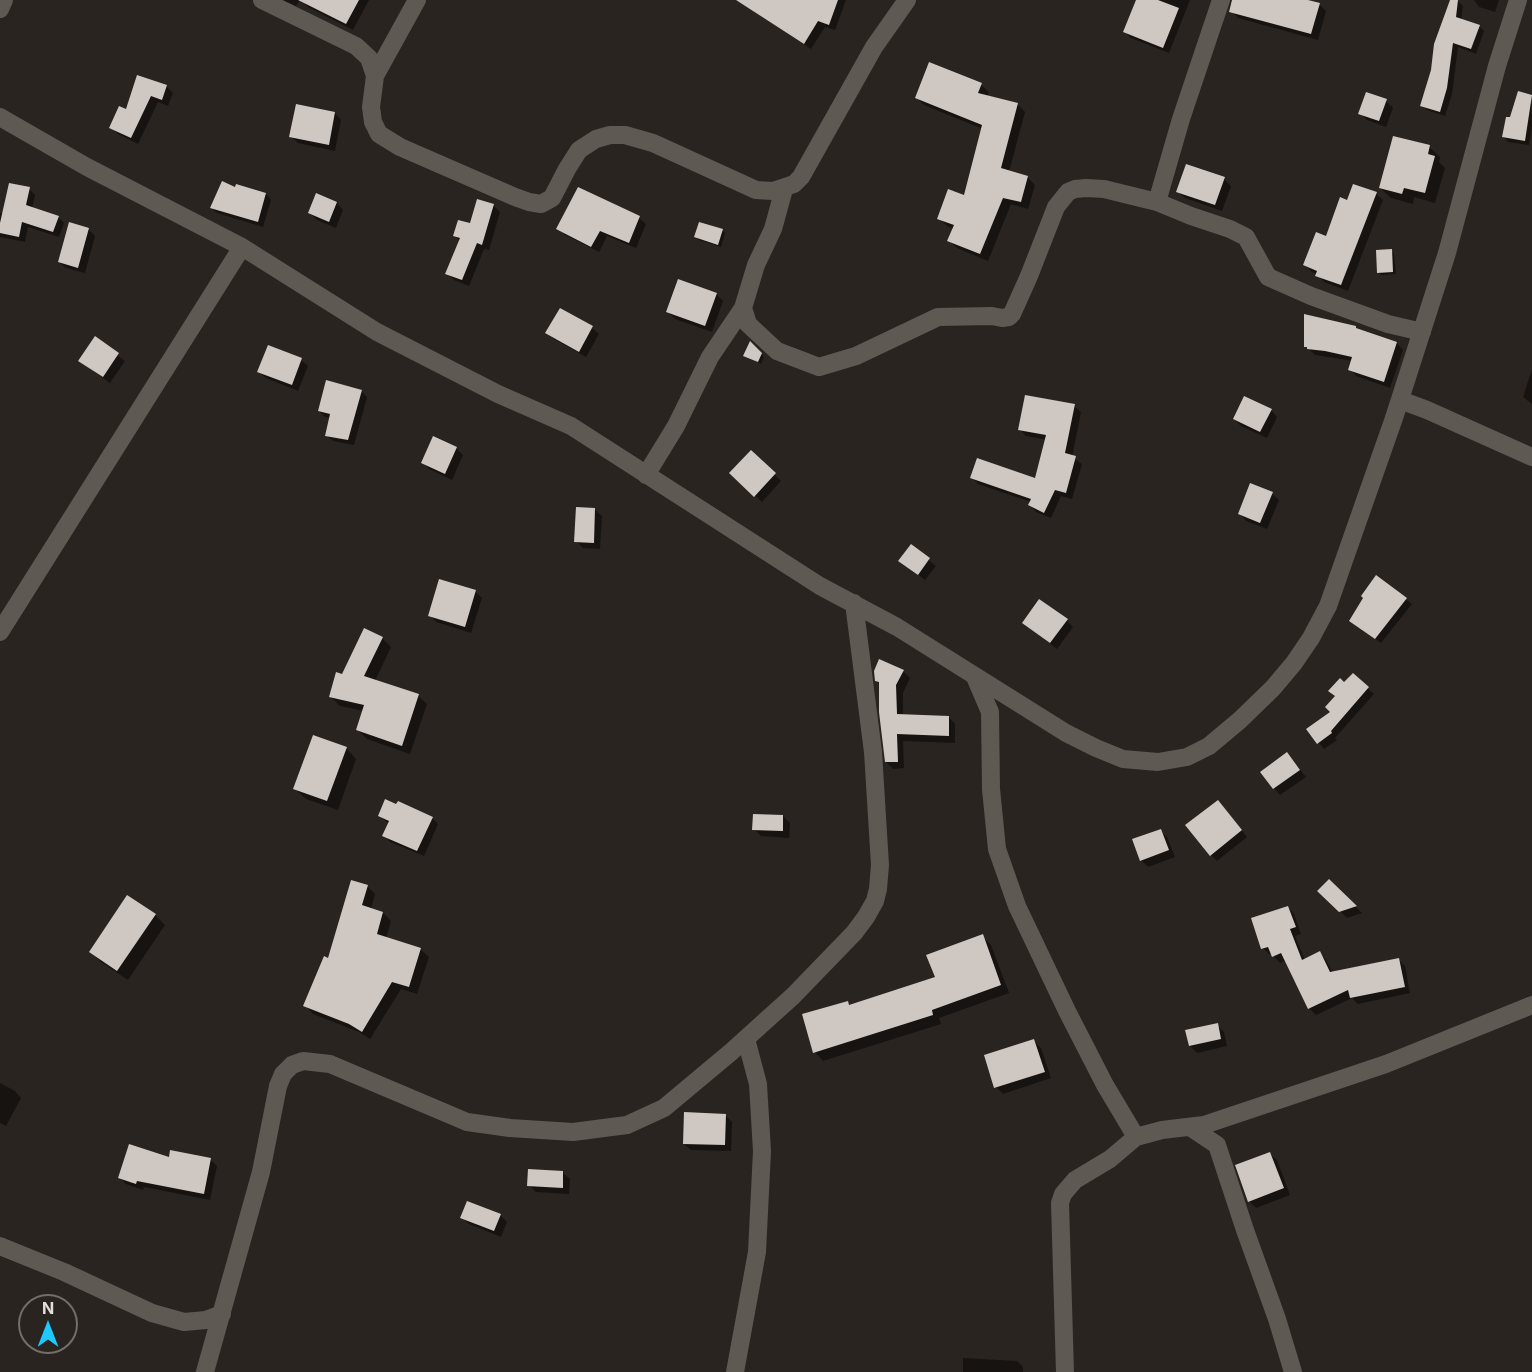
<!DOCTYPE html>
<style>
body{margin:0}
#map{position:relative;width:1532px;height:1372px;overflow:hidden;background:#2a2420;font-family:Inter,sans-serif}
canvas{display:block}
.north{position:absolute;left:18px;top:1294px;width:60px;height:60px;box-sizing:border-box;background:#2a2420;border:2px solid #746e6b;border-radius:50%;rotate:0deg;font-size:16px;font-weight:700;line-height:24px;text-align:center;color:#e2dedc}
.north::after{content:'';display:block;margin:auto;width:21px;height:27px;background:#1ec9fd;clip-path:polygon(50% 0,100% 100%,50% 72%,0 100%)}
</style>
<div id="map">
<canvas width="1532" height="1372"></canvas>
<div class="north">N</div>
</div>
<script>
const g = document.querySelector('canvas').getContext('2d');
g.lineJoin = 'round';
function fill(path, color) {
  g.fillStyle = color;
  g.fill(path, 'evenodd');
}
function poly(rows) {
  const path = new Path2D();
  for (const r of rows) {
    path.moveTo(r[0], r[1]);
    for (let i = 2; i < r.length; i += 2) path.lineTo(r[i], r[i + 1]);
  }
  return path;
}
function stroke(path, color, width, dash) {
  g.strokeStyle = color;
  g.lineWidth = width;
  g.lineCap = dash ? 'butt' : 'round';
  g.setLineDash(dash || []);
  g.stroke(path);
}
fill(poly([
 [283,0,300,0,296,6],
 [301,0,369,0,353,30,308,7],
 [754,0,846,0,835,30,825,27,811,49,756,13,749,7],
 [1137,0,1190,0,1169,53,1131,38,1125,32],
 [1233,0,1302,0,1319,4,1326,11,1318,40,1238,18,1231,11],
 [1451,0,1457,0,1463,6,1461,20,1479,26,1484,31,1476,54,1458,47,1452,94,1445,116,1427,110,1422,105],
 [1474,0,1499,0,1495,12,1479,7],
 [930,64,981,85,989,92,987,97,1017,104,1025,112,1009,172,1027,177,1035,185,1028,209,1011,204,988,261,957,248,949,241,954,229,947,226,939,218,965,197,983,129,924,105,916,97],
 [166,86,173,93,168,106,158,102,138,144,118,134,111,128,126,111],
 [1531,97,1532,126,1529,145,1508,142,1504,137,1511,119],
 [1386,101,1393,108,1386,127,1367,120,1360,113],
 [335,113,341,120,335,151,298,143,291,137],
 [1429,147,1440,157,1439,162,1445,168,1435,203,1414,197,1413,204,1391,198,1380,188],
 [1224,179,1231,186,1222,211,1185,198,1178,192],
 [29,189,35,195,32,209,58,217,64,223,59,237,28,227,25,242,0,237,0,213,3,214],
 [236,189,266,194,271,200,263,227,217,213,211,208],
 [1376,194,1383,200,1348,291,1324,282,1317,274,1312,272,1305,265,1327,238,1348,202],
 [317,195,337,203,343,210,336,228,317,220,310,213],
 [493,205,500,212,489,250,484,249,469,286,454,280,447,273,460,241,455,236],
 [639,218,646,224,636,248,607,236,599,252,565,235,558,228],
 [88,229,95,236,85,273,66,268,59,262],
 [722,230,725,233,721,247,699,240,696,237],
 [1391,251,1394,254,1396,274,1381,275,1378,272],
 [716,294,723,301,712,332,675,319,668,312],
 [561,310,592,328,599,334,586,357,554,339,547,333],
 [1359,331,1397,343,1403,350,1390,388,1356,376,1350,369,1353,361,1315,355,1306,346],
 [95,339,125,361,110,383,80,361],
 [750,344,764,357,761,364,745,355],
 [301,360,308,366,298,391,266,378,259,372],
 [1532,369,1532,404,1523,397],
 [361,391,367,397,354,445,333,441,327,436,330,418,325,417,319,411],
 [1074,406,1081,412,1072,457,1082,464,1072,499,1061,496,1051,518,1036,512,1030,505,1031,502,978,484,972,477,1036,480,1047,440,1026,436,1020,429],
 [1271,410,1277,417,1267,438,1241,426,1234,419],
 [456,448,463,455,452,480,429,469,423,462],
 [751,452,781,481,762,502,731,473],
 [1272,494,1279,500,1267,529,1246,521,1240,514],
 [595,510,602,516,600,549,583,548,576,541],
 [911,546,936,566,925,580,900,560],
 [1377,577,1412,604,1381,643,1356,626,1365,599],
 [475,591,482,598,471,633,436,622,430,615],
 [1067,621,1073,627,1057,649,1024,623],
 [382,638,391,647,375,681,418,696,427,704,410,754,367,739,358,730,364,711,340,706,331,697,343,676],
 [903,671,910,678,903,693,903,716,949,717,955,724,955,743,903,741,904,768,893,769,886,762,880,684,877,680],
 [1353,675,1374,694,1335,738,1337,740,1324,749,1308,729,1332,712,1345,685],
 [346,748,356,759,338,810,306,799,295,789],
 [1287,754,1306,777,1280,795,1274,788],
 [397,806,432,818,438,824,424,856,390,842,384,835,389,824,380,816],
 [1224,808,1247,837,1217,861,1211,855],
 [783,816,790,823,789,838,761,836,754,829],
 [1160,830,1167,837,1175,857,1148,867,1141,860],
 [1329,881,1362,913,1347,918,1319,891],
 [367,886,375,894,371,909,383,913,391,921,386,938,420,949,429,957,417,994,401,989,370,1039,359,1032,313,1014,305,1005],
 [1288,907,1294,914,1301,934,1295,936,1305,960,1320,953,1326,960,1333,973,1399,960,1405,966,1410,993,1358,1004,1352,998,1316,1015,1309,1008,1286,960,1280,963,1272,954,1269,954,1263,948],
 [155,915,165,925,128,980,101,962,91,952],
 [982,936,991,945,1009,993,939,1018,941,1024,823,1061,815,1052,847,1003,850,1006,937,978],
 [1217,1025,1224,1032,1227,1046,1197,1053,1190,1046],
 [1034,1041,1041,1048,1051,1078,1003,1094,996,1087],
 [0,1083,15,1091,21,1098,6,1126,0,1123],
 [725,1115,732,1122,731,1151,691,1150,684,1144],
 [1270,1154,1277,1160,1290,1195,1256,1208,1249,1201],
 [170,1159,210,1159,217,1166,210,1200,144,1187,143,1190,126,1184,120,1178],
 [563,1173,570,1179,569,1194,536,1192,529,1185],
 [500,1215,507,1222,501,1237,469,1224,462,1218],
 [963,1358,1017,1361,1023,1367,1023,1372,963,1372]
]), '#0007');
fill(poly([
 [298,0,359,0,346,24],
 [736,0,838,0,829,25,818,21,804,44],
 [1136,0,1158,0,1179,8,1163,48,1123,32],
 [1232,0,1308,0,1320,3,1311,34,1229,12],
 [1450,0,1458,0,1456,17,1480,25,1471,49,1453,43,1447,88,1440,112,1420,106,1431,70,1434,44],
 [929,62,982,83,978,93,1018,103,1001,168,1028,176,1021,202,1003,198,980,254,947,241,954,225,937,219,948,189,964,195,982,125,915,98],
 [137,75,167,85,162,100,151,96,131,138,109,128,119,106,126,109],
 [1518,91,1532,95,1525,141,1502,137,1506,117,1510,117],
 [1366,92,1387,99,1379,121,1358,114],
 [296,104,335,112,329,145,289,137],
 [1393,136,1430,145,1428,154,1435,156,1425,193,1404,188,1402,194,1379,188],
 [1186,164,1225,177,1215,205,1176,192],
 [222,181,235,187,236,184,266,193,258,222,210,208],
 [9,183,30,187,26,205,59,216,53,232,22,222,19,237,0,233,0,223],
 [1353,184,1377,192,1341,285,1315,276,1317,271,1303,265,1316,232,1326,236,1340,197,1347,200],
 [578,187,640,216,629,243,600,231,591,247,556,229],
 [316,193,337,202,329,222,308,213],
 [477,199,494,204,482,245,477,243,462,280,445,274,460,238,453,236,458,220,470,223],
 [69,222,89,228,78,268,58,262],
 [699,222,723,229,718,245,694,237],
 [1392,249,1393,272,1377,273,1376,250],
 [678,279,717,293,705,326,666,312],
 [560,308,593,326,579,352,545,333],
 [1304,314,1356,326,1356,328,1397,342,1384,382,1348,370,1352,357,1325,351,1307,349,1307,347,1304,347],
 [95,336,119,353,103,377,78,361],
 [750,341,762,353,758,362,743,356],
 [268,345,302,358,292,385,257,372],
 [326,380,362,390,348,440,325,436,330,414,318,411],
 [1025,395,1075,404,1065,453,1076,456,1066,493,1055,490,1044,513,1028,505,1031,499,970,478,977,458,1035,478,1046,435,1018,430],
 [1244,396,1272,409,1260,432,1233,419],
 [433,436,457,447,445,474,421,463],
 [751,450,776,473,754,497,729,473],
 [1250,483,1273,492,1260,523,1238,514],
 [576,507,595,508,594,543,574,542],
 [911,544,930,558,918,575,898,561],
 [1376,575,1407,598,1375,639,1349,621,1363,598,1361,596],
 [439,579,476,590,465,627,428,616],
 [1039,599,1068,619,1050,643,1022,623],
 [364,628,383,637,364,676,419,694,402,746,356,730,364,705,329,697,336,672,342,674],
 [879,659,904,670,896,685,897,714,949,716,949,736,897,734,898,762,885,762,879,712,879,682,875,681,874,671],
 [1353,673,1369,687,1331,731,1332,733,1317,744,1306,729,1330,712,1325,707,1335,696,1328,691,1340,678,1344,682],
 [313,735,347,747,327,801,293,789],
 [1287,752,1300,770,1273,789,1260,772],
 [385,799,396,804,398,801,433,817,417,851,382,836,389,821,378,816],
 [1218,800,1242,830,1210,856,1185,825],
 [753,814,783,815,783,831,752,830],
 [1161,829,1169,850,1140,861,1132,839],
 [1329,879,1357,906,1339,912,1317,891],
 [351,880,368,885,362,905,383,912,377,934,421,948,409,987,392,982,362,1032,349,1024,303,1006,324,956,328,958],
 [127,895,156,914,117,971,89,952],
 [1288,906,1296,927,1290,929,1302,960,1320,951,1330,972,1399,958,1405,987,1350,998,1348,990,1308,1009,1281,953,1272,957,1268,947,1261,949,1251,918],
 [983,934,1001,985,932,1010,933,1015,813,1053,802,1014,848,1001,849,1005,935,977,926,955],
 [1218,1023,1221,1039,1189,1046,1185,1030],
 [1034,1039,1045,1072,994,1088,984,1055],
 [684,1112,726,1114,725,1145,683,1144],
 [129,1144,169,1157,170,1150,211,1158,204,1194,137,1181,136,1184,118,1178],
 [1270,1152,1284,1188,1248,1202,1235,1165],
 [528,1169,563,1171,563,1188,527,1186],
 [467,1201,501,1214,494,1231,460,1218]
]), '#cfc7c2');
stroke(poly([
 [262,0,356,46,369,58,375,76,371,107,373,122,379,134,400,147,515,197,529,202,541,204,552,198,567,169,579,150,596,139,610,135,625,135,653,143,756,190,773,191,794,184,801,177,874,47,907,0],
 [0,9,4,0],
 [375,76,417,0],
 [0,117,87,167,242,247,377,332,498,394,571,426,820,586,897,627,1066,733,1096,748,1123,759,1158,762,1187,757,1209,746,1240,720,1273,688,1294,663,1311,638,1328,606,1394,418,1447,253,1497,66,1518,0],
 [784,189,773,229,756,265,743,308,748,324,777,351,819,367,856,356,938,317,992,316,1002,318,1009,317,1012,314,1029,276,1056,207,1068,192,1075,189,1086,188,1104,189,1157,202,1191,216,1230,229,1246,237,1268,277,1311,296,1388,324,1422,332],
 [1157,202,1181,119,1221,0],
 [1400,400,1427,410,1532,457],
 [646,475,676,426,710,357,743,308],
 [0,632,242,247],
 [975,677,990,712,991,789,997,849,1017,906,1067,1011,1105,1085,1136,1137],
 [1190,1127,1217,1145,1245,1230,1277,1319,1293,1372],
 [0,1246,64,1272,152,1313,184,1322,206,1320,222,1314],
 [205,1372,261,1172,278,1086,283,1074,292,1065,303,1061,330,1064,467,1122,510,1128,573,1132,627,1125,664,1108,731,1052,793,996,854,933,866,917,875,901,878,889,880,865,873,752,854,603],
 [735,1372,757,1252,762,1151,758,1084,746,1039],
 [1065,1372,1060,1203,1063,1194,1075,1180,1110,1159,1136,1137,1162,1130,1204,1125,1386,1064,1532,1005]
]), '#5f5954', 18);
</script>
